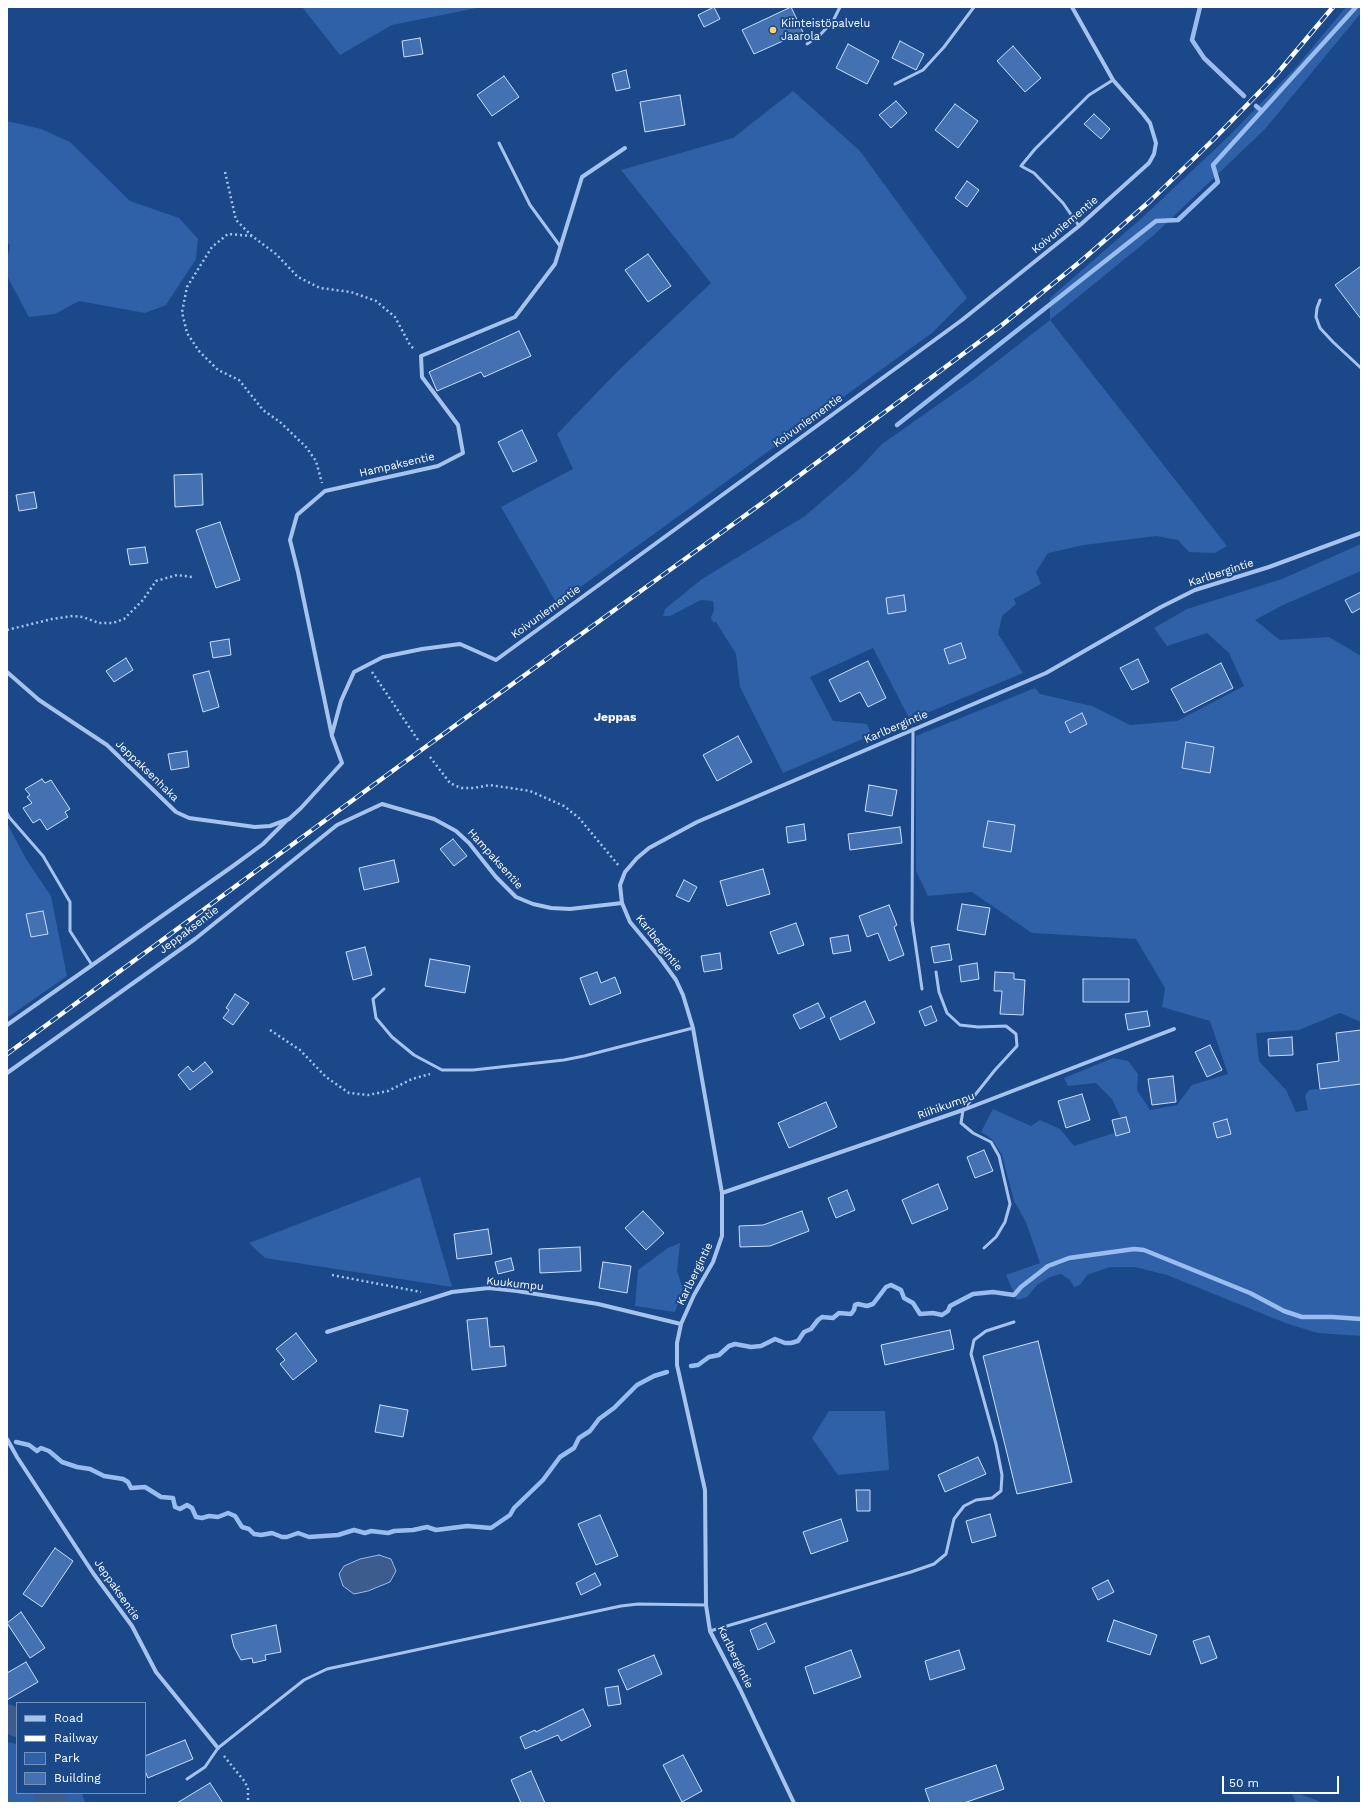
<!DOCTYPE html>
<meta charset="utf-8">
<style>
body{margin:0}
#map{position:relative;width:1368px;height:1810px;overflow:hidden;background:#1b4889;font-family:"Work Sans",sans-serif}
canvas{display:block}
.frame{position:absolute;inset:0;border:8px solid #fff;pointer-events:none}
.legend{position:absolute;left:16px;top:1702px;width:130px;height:92px;box-sizing:border-box;background:#1b4889;border:1px solid #7691b8;margin:0;padding:5px 7px;list-style:none;font-size:12px;color:#fff}
.legend li{display:flex;align-items:center;gap:8px;height:20px}
.legend b{width:20px;border:1px solid #7691b8}
.scale{position:absolute;left:1222px;top:1776px;width:117px;height:18px;box-sizing:border-box;border:2px solid #fff;border-top:0;padding-left:5px;font-size:12px;line-height:14px;white-space:nowrap;color:#fff;-webkit-text-stroke:3px #1b4889;paint-order:stroke}
</style>
<div id="map">
<canvas width="1368" height="1810"></canvas>
<div class="frame"></div>
<ul class="legend">
<li><b style="height:5px;background:#a5c3ec"></b>Road</li>
<li><b style="height:5px;background:#fff"></b>Railway</li>
<li><b style="height:11px;background:#2e61a7"></b>Park</li>
<li><b style="height:11px;background:#4471b2"></b>Building</li>
</ul>
<div class="scale">50 m</div>
</div>
<script>
const g = document.querySelector('canvas').getContext('2d');
g.lineJoin = 'round';
function fill(path, color) {
  g.fillStyle = color;
  g.fill(path, 'evenodd');
}
function poly(rows) {
  const path = new Path2D();
  for (const r of rows) {
    path.moveTo(r[0], r[1]);
    for (let i = 2; i < r.length; i += 2) path.lineTo(r[i], r[i + 1]);
  }
  return path;
}
function stroke(path, color, width, dash) {
  g.strokeStyle = color;
  g.lineWidth = width;
  g.lineCap = dash ? 'butt' : 'round';
  g.setLineDash(dash || []);
  g.stroke(path);
}
function drawText(font, color, halo, rows, align = 'center') {
  g.font = font + ' "Work Sans",sans-serif';
  g.lineWidth = 4;
  g.setLineDash([]);
  g.textBaseline = 'middle';
  g.strokeStyle = halo;
  g.fillStyle = color;
  for (const [text, x, y, turn = 0] of rows) {
    g.save();
    g.translate(x, y);
    g.rotate((+turn || 0) * Math.PI / 180);
    g.textAlign = isNaN(turn) ? turn : align;
    if (halo) g.strokeText(text, 0, 0);
    g.fillText(text, 0, 0);
    g.restore();
  }
}
fill(poly([
 [302,7,482,7,392,25,340,55],
 [1346,7,1361,7,1361,13,1265,129,1154,235,1050,320,1227,546,1215,553,1189,552,1178,540,1156,536,1084,545,1048,553,1036,572,1041,584,1014,599,1016,604,1002,616,998,634,1023,673,910,720,873,648,810,677,833,721,867,724,872,735,783,773,740,687,736,654,716,622,713,622,711,618,714,610,713,601,701,600,670,616,663,616,665,609,702,579,805,516,857,471,882,444,973,380,1050,320,1050,298,1143,217,1229,136,1298,65],
 [793,91,860,151,967,298,932,333,557,604,501,507,573,469,557,434,619,370,711,283,621,170,733,138],
 [7,121,41,129,70,142,130,201,179,218,198,239,196,259,166,305,145,313,79,301,55,314,29,317,7,276,7,261,10,246,7,241],
 [1361,544,1361,571,1283,605,1255,620,1280,640,1329,637,1361,656,1361,1022,1340,1013,1299,1030,1256,1033,1259,1061,1286,1090,1296,1112,1308,1110,1305,1096,1309,1090,1361,1084,1361,1336,1318,1333,1288,1324,1167,1275,1135,1267,1110,1267,1087,1275,1080,1285,1074,1287,1070,1280,1061,1274,1050,1277,1037,1285,1027,1297,1017,1300,1006,1275,1040,1263,1026,1222,1014,1201,1002,1155,992,1139,981,1132,993,1109,1031,1126,1040,1120,1060,1129,1074,1146,1126,1129,1112,1099,1096,1083,1068,1086,1064,1078,1113,1058,1128,1061,1138,1074,1137,1090,1150,1110,1177,1105,1192,1085,1228,1074,1210,1021,1162,1007,1165,988,1136,939,1032,933,972,892,928,896,916,871,916,736,1035,688,1040,694,1092,706,1130,725,1177,721,1244,686,1229,653,1207,633,1167,646,1154,628,1187,609,1282,579],
 [7,823,26,859,51,896,67,976,7,1018],
 [420,1177,452,1287,265,1258,249,1243],
 [680,1243,677,1271,683,1290,675,1312,635,1306,638,1270,668,1248],
 [829,1411,885,1411,889,1470,838,1475,812,1438],
 [7,1742,17,1744,17,1793,82,1793,85,1803,7,1803],
 [1291,1791,1324,1803,1296,1803]
]), '#2e61a7');
const water = poly([
 [379,1555,391,1559,396,1571,390,1582,368,1591,354,1594,343,1586,339,1574,344,1566,360,1559,379,1555]
]);
fill(water, '#3b5c8c');
stroke(water, '#98bdee', 1);
stroke(poly([
 [1200,7,1192,40,1204,58,1244,96],
 [1256,106,1262,111],
 [897,425,1156,221,1178,220,1218,182,1213,165,1356,7],
 [691,1366,698,1365,709,1357,719,1355,729,1346,735,1344,751,1347,761,1346,775,1339,785,1343,791,1343,798,1341,804,1332,811,1329,818,1320,822,1317,833,1318,839,1313,851,1314,854,1310,855,1305,858,1304,867,1306,873,1304,886,1287,891,1285,901,1290,904,1298,913,1303,920,1314,933,1313,942,1315,948,1311,950,1306,973,1294,993,1292,1014,1295,1021,1287,1048,1266,1069,1258,1134,1249,1144,1250,1250,1293,1284,1311,1302,1317,1332,1317,1361,1319],
 [16,1442,29,1445,37,1451,41,1448,49,1451,62,1462,77,1467,90,1469,104,1476,123,1479,128,1482,131,1488,145,1487,161,1497,173,1498,175,1507,180,1509,187,1505,192,1508,196,1517,202,1518,209,1516,218,1517,228,1513,235,1516,242,1527,249,1529,254,1534,261,1535,272,1533,282,1537,287,1537,298,1533,309,1537,338,1535,354,1530,365,1533,371,1531,388,1533,394,1531,413,1530,427,1527,436,1530,467,1526,491,1528,510,1515,514,1508,543,1480,560,1457,574,1448,579,1438,590,1431,599,1419,614,1408,637,1385,654,1376,667,1372]
]), '#98bdee', 4.5);
stroke(poly([
 [7,1718,17,1723],
 [48,1793,54,1803]
]), '#3b5c8c', 28);
const building = poly([
 [714,7,720,19,704,27,698,15,714,7],
 [791,7,803,32,754,54,742,30,791,7],
 [420,38,423,54,404,57,402,41,420,38],
 [900,41,924,54,916,70,892,58,900,41],
 [848,44,879,61,867,84,836,68,848,44],
 [1013,46,1041,78,1025,92,997,61,1013,46],
 [626,70,630,88,616,91,612,74,626,70],
 [504,76,519,97,492,116,477,95,504,76],
 [680,95,685,125,645,132,640,102,680,95],
 [896,101,907,113,891,128,879,115,896,101],
 [955,104,978,121,958,148,935,130,955,104],
 [1094,114,1110,129,1101,139,1084,124,1094,114],
 [967,181,979,190,967,207,955,198,967,181],
 [648,254,671,286,648,302,625,270,648,254],
 [1361,266,1361,319,1335,285,1361,266],
 [519,331,531,356,484,377,481,372,437,391,429,372,519,331],
 [522,430,537,461,513,472,498,442,522,430],
 [202,474,203,505,175,507,174,475,202,474],
 [34,492,37,508,19,511,16,495,34,492],
 [220,522,240,580,216,588,196,530,220,522],
 [145,547,148,563,130,565,127,549,145,547],
 [1361,592,1361,608,1352,613,1345,600,1361,592],
 [904,595,906,611,888,614,886,598,904,595],
 [229,639,231,655,213,658,210,642,229,639],
 [961,643,966,658,949,664,944,649,961,643],
 [126,658,133,670,114,682,106,671,126,658],
 [1138,659,1149,682,1132,690,1120,668,1138,659],
 [868,661,886,698,868,707,860,692,840,702,829,680,868,661],
 [1221,663,1233,688,1184,713,1171,689,1221,663],
 [209,671,219,707,203,712,193,675,209,671],
 [1082,713,1087,724,1070,733,1065,722,1082,713],
 [738,736,752,762,717,781,703,755,738,736],
 [1186,742,1214,747,1210,773,1182,768,1186,742],
 [187,751,189,767,171,770,168,754,187,751],
 [42,779,45,783,51,780,70,809,65,812,68,817,47,830,40,819,33,823,23,808,32,803,27,797,30,795,25,789,42,779],
 [869,785,897,790,892,816,865,811,869,785],
 [988,821,1015,825,1011,852,983,847,988,821],
 [804,824,806,840,788,843,786,827,804,824],
 [900,827,902,843,850,850,848,834,900,827],
 [453,839,467,856,454,866,440,849,453,839],
 [394,860,399,882,364,890,359,868,394,860],
 [763,869,770,894,727,906,720,881,763,869],
 [684,880,697,887,689,902,676,896,684,880],
 [962,904,990,908,985,935,957,930,962,904],
 [889,905,897,925,894,927,904,955,889,961,878,933,867,937,859,916,889,905],
 [43,911,48,934,31,937,26,914,43,911],
 [796,923,804,945,778,954,770,932,796,923],
 [848,935,851,951,833,954,830,938,848,935],
 [949,944,952,960,934,963,931,947,949,944],
 [365,947,372,975,353,980,346,952,365,947],
 [720,953,722,969,704,972,701,956,720,953],
 [430,959,470,966,465,993,425,986,430,959],
 [977,963,979,979,961,982,959,966,977,963],
 [597,972,601,983,615,977,621,993,590,1005,580,978,597,972],
 [995,972,1014,973,1014,979,1025,980,1023,1015,1000,1014,1002,991,994,991,995,972],
 [1083,979,1129,979,1129,1002,1083,1002,1083,979],
 [235,994,249,1003,233,1025,223,1018,229,1010,226,1008,235,994],
 [865,1001,875,1023,840,1040,830,1018,865,1001],
 [818,1003,825,1017,800,1029,793,1015,818,1003],
 [931,1006,937,1021,925,1026,919,1011,931,1006],
 [1147,1011,1150,1026,1128,1030,1125,1014,1147,1011],
 [1361,1030,1361,1084,1320,1089,1317,1064,1339,1061,1336,1033,1361,1030],
 [1292,1037,1293,1055,1269,1056,1268,1039,1292,1037],
 [1210,1045,1222,1070,1207,1077,1195,1052,1210,1045],
 [205,1062,213,1072,190,1090,178,1075,188,1066,193,1072,205,1062],
 [1173,1076,1176,1102,1152,1105,1148,1079,1173,1076],
 [1082,1094,1090,1120,1066,1128,1058,1101,1082,1094],
 [826,1102,837,1127,789,1148,778,1123,826,1102],
 [1126,1117,1130,1132,1116,1136,1112,1120,1126,1117],
 [1227,1119,1231,1134,1217,1138,1213,1123,1227,1119],
 [984,1150,993,1171,975,1178,967,1157,984,1150],
 [938,1184,948,1209,912,1224,902,1200,938,1184],
 [847,1190,855,1210,836,1218,828,1198,847,1190],
 [643,1211,664,1233,646,1250,625,1228,643,1211],
 [802,1211,809,1231,770,1246,740,1247,739,1226,763,1225,802,1211],
 [488,1229,492,1254,457,1259,454,1234,488,1229],
 [580,1247,581,1271,540,1273,539,1249,580,1247],
 [511,1258,514,1270,498,1274,495,1262,511,1258],
 [603,1262,631,1266,627,1293,599,1288,603,1262],
 [487,1318,490,1347,504,1346,506,1366,472,1370,467,1320,487,1318],
 [950,1330,954,1349,885,1365,881,1345,950,1330],
 [296,1333,317,1361,293,1380,280,1364,285,1360,276,1349,296,1333],
 [1038,1341,1072,1482,1017,1494,983,1356,1038,1341],
 [380,1405,408,1410,403,1437,375,1432,380,1405],
 [978,1457,986,1474,945,1492,938,1475,978,1457],
 [856,1490,870,1490,870,1511,857,1511,856,1490],
 [990,1514,996,1536,972,1543,966,1521,990,1514],
 [600,1515,618,1556,596,1565,578,1524,600,1515],
 [841,1519,848,1541,811,1554,803,1532,841,1519],
 [55,1548,73,1561,42,1607,23,1594,55,1548],
 [595,1573,601,1585,581,1595,576,1583,595,1573],
 [1108,1580,1114,1592,1098,1600,1092,1588,1108,1580],
 [21,1612,45,1648,30,1658,7,1623,21,1612],
 [1114,1620,1157,1635,1150,1655,1107,1641,1114,1620],
 [766,1623,775,1642,758,1650,750,1630,766,1623],
 [276,1625,281,1652,265,1655,266,1660,253,1663,252,1658,241,1660,234,1647,231,1635,276,1625],
 [1209,1636,1217,1658,1201,1664,1193,1641,1209,1636],
 [851,1650,861,1677,814,1694,805,1667,851,1650],
 [959,1650,965,1669,930,1680,925,1661,959,1650],
 [654,1655,662,1674,627,1690,618,1670,654,1655],
 [26,1662,38,1682,7,1700,7,1673,26,1662],
 [618,1686,621,1704,608,1706,605,1688,618,1686],
 [583,1709,591,1726,561,1741,558,1735,525,1749,520,1737,535,1730,536,1732,583,1709],
 [185,1740,193,1759,148,1778,145,1771,145,1756,185,1740],
 [683,1755,702,1791,682,1802,663,1765,683,1755],
 [996,1765,1004,1789,964,1803,930,1803,925,1789,996,1765],
 [531,1771,545,1803,521,1803,511,1780,531,1771],
 [210,1783,223,1803,177,1803,210,1783]
]);
fill(building, '#4471b2');
stroke(building, '#cadef9', 1);
stroke(poly([
 [225,172,236,220,252,236,276,254,298,277,320,288,351,292,376,301,395,317,410,345,415,350],
 [252,236,228,234,212,247,187,287,182,312,187,333,199,351,218,370,239,380,263,410,280,422,306,447,316,461,322,483],
 [7,630,52,619,73,616,83,617,99,623,113,623,124,619,143,600,156,581,177,575,192,577],
 [372,672,418,740],
 [430,757,450,783,456,786,462,788,474,788,490,785,530,791,564,806,579,818,619,866],
 [270,1030,300,1050,326,1077,349,1093,368,1095,388,1091,412,1079,430,1074],
 [332,1275,421,1292],
 [224,1756,245,1782,248,1789,248,1803]
]), '#a5c3ec', 2.5, [2, 3]);
stroke(poly([
 [807,44,820,35,833,21,840,7],
 [895,84,923,70,944,47,974,7],
 [499,143,530,205,560,246],
 [1079,226,1063,203,1034,173,1021,166,1035,149,1089,95,1113,80],
 [1320,300,1317,308,1316,317,1320,328,1333,342,1361,368],
 [913,729,912,920,922,989],
 [7,813,9,817,43,856,70,902,70,931,92,965],
 [936,972,939,992,947,1013,960,1025,978,1027,1006,1026,1016,1034,1017,1046,995,1070,963,1110,961,1123,973,1133,991,1142,999,1156,1010,1204,1005,1222,996,1237,984,1248],
 [384,989,373,999,376,1018,392,1037,414,1055,442,1070,473,1070,564,1060,584,1056,693,1028],
 [710,1631,911,1572,934,1564,946,1554,954,1519,964,1506,976,1500,992,1498,1001,1491,1002,1475,996,1444,971,1354,974,1340,986,1331,1014,1322],
 [187,1779,205,1767,218,1748,304,1680,327,1669,621,1606,638,1604,706,1605]
]), '#a5c3ec', 3);
stroke(poly([
 [7,672,39,700,107,745,176,812,189,818,255,827,270,826,289,819,301,808,342,763,332,736,298,572,290,540,297,515,325,491,438,466,463,453,458,425,422,377,421,356,515,317,555,264,582,177,625,148],
 [332,734,341,701,354,672,383,657,422,649,460,644,496,660,962,320,1079,226,1149,163,1154,154,1156,143,1150,123,1143,114,1113,80,1072,7],
 [7,1025,233,866,263,844,287,820],
 [7,1073,195,939,337,825,382,804,434,819,456,831,469,843,496,877,516,897,533,904,551,908,570,909,622,903],
 [722,1193,963,1110,1174,1029],
 [327,1332,452,1292,489,1288,517,1291,598,1304,681,1324],
 [7,1439,17,1457,93,1573,132,1626,156,1672,218,1748],
 [794,1803,740,1689,710,1631,706,1605,705,1490,677,1365,677,1343,681,1324,694,1295,713,1262,722,1236,722,1193,693,1028,683,995,676,980,660,958,630,922,622,903,620,885,625,872,637,858,649,848,697,822,1046,673,1161,607,1195,590,1269,567,1361,533]
]), '#a5c3ec', 4);
const rail = poly([
 [7,1054,402,764,765,501,1002,325,1081,261,1150,201,1213,140,1276,75,1333,7]
]);
stroke(rail, '#fff', 4.5);
stroke(rail, '#1b4889', 3, [9]);
for (const [x, y, r, color] of [
 [773,30,4,"#fdd562"]
]) {
  const dot = new Path2D();
  dot.arc(x, y, r, 0, 2 * Math.PI);
  g.fillStyle = color;
  g.fill(dot);
  stroke(dot, '#1b4889', 1.5);
}
drawText('11px', '#fff', '#1b4889', [
 ["Kiinteistöpalvelu",781,24],
 ["Jaarola",781,37]
], 'left');
drawText('11px', '#fff', '#1b4889', [
 ["Koivuniementie",1065,225,-40],
 ["Koivuniementie",808,421,-36],
 ["Hampaksentie",397,465,-13],
 ["Karlbergintie",1221,573,-18],
 ["Koivuniementie",546,612,-36],
 ["Karlbergintie",896,727,-23],
 ["Jeppaksenhaka",147,771,44],
 ["Hampaksentie",495,859,48],
 ["Jeppaksentie",189,930,-37],
 ["Karlbergintie",659,943,52],
 ["Riihikumpu",946,1106,-20],
 ["Karlbergintie",695,1274,-64],
 ["Kuukumpu",515,1284,6],
 ["Jeppaksentie",117,1590,55],
 ["Karlbergintie",735,1657,64]
]);
drawText('bold 12px', '#fff', '#1b4889', [
 ["Jeppas",615,717]
]);
</script>
